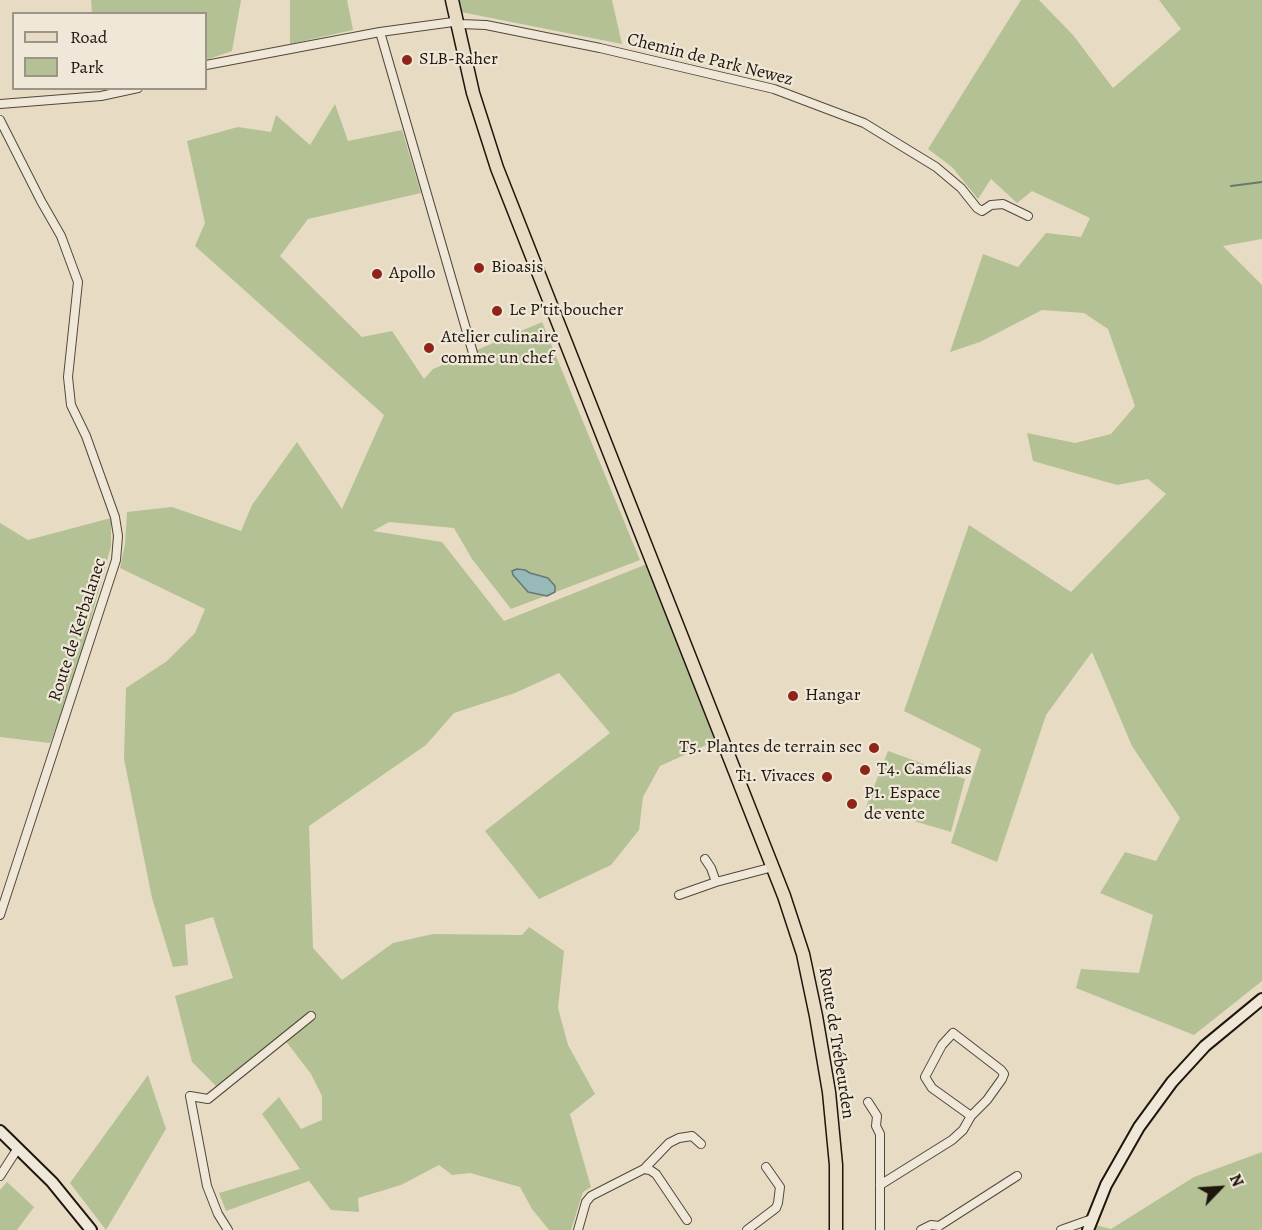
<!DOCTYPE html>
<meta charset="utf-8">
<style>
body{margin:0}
#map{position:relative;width:1262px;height:1230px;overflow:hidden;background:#e7dcc3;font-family:Alegreya,serif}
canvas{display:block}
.legend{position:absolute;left:12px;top:12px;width:195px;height:78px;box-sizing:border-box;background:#efe8d8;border:2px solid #9c9486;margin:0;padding:8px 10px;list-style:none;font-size:18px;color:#20150c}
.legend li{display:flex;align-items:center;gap:12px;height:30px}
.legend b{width:30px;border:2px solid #9c9486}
.north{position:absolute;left:1190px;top:1158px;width:60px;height:60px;-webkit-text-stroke:4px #efe8d8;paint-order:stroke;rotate:65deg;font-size:16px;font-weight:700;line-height:24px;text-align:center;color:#20150c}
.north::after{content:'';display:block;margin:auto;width:21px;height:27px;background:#20150c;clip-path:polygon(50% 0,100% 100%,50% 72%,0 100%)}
</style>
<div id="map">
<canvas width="1262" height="1230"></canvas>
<ul class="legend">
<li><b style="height:8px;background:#e7dcc3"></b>Road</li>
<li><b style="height:16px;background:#b3c195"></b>Park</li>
</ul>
<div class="north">N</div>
</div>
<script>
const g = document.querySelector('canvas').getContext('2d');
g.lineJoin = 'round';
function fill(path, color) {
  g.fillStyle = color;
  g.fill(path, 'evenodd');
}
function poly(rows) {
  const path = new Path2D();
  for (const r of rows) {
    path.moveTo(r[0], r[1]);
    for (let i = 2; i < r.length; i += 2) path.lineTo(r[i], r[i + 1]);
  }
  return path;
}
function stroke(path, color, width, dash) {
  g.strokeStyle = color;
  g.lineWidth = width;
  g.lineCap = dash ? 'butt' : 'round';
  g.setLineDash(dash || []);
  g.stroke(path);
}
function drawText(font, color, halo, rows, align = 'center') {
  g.font = font + ' Alegreya,serif';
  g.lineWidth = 4.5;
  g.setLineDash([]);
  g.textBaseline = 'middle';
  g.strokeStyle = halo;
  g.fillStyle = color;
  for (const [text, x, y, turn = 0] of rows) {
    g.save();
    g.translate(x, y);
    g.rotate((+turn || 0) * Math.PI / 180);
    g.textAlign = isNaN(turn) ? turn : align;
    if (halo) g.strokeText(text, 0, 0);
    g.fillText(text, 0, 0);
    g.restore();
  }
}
fill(poly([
 [91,0,241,0,232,51,206,60,206,14,92,13],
 [290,0,347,0,353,30,290,44],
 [458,0,612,0,622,44,461,12],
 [1021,0,1039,0,1073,35,1113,88,1181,29,1159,0,1262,0,1262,239,1223,246,1262,285,1262,981,1194,1035,1076,988,1081,969,1139,973,1153,915,1100,893,1125,852,1156,861,1180,818,1132,746,1092,652,1046,715,997,862,951,843,981,749,904,711,969,525,1071,592,1166,494,1148,479,1117,485,1033,461,1027,433,1075,443,1111,434,1135,406,1108,329,1084,313,1042,310,980,342,950,352,983,254,1018,267,1046,233,1081,237,1090,218,1032,191,1017,203,991,179,978,199,952,167,928,149],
 [335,104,348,141,402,130,421,193,308,219,280,256,362,337,392,331,424,379,433,369,542,322,640,560,511,609,472,559,454,528,389,522,373,531,442,542,504,621,647,564,715,741,660,766,643,797,639,830,611,865,539,899,485,831,610,733,559,673,515,693,454,713,426,745,309,826,313,948,342,980,393,943,433,934,522,935,529,927,564,951,558,1008,568,1045,595,1094,570,1114,591,1187,583,1192,571,1230,549,1230,532,1209,520,1187,470,1173,452,1175,439,1165,401,1185,358,1198,359,1212,331,1210,309,1181,226,1211,219,1193,300,1169,262,1114,279,1097,301,1129,322,1120,322,1096,311,1074,285,1040,220,1090,192,1062,175,996,233,978,213,917,185,925,188,965,173,967,152,898,124,759,126,688,167,661,195,633,205,609,120,568,125,544,127,512,172,507,241,531,252,505,297,442,342,509,384,415,195,246,205,223,187,141,238,127,271,132,276,115,310,145],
 [111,518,111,546,72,687,50,743,0,737,0,523,28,540],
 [888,751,965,779,951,832,866,807],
 [148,1075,166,1129,106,1230,70,1183],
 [1262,1152,1262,1230,1094,1230,1095,1225,1111,1229,1194,1177],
 [7,1182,34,1207,17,1230,0,1230,0,1190]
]), '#b3c195');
const water = poly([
 [517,569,525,570,530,573,548,578,555,586,555,592,547,596,528,592,513,575,512,571,517,569]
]);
fill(water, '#97bab8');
stroke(water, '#677873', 1.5);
stroke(poly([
 [1231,186,1262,182]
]), '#677873', 2);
const street = poly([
 [380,32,473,353],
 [206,65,380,32,453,22,460,24,486,25,600,48,774,89,864,123,936,167,961,188,977,208,982,211,991,205,1003,204,1028,216],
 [0,104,101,96,138,88],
 [0,120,41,201,61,236,78,282,68,377,71,405,86,436,115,517,118,536,116,560,0,915],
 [705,859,711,868,716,882],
 [679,895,716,882,773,867],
 [868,1102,877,1116,876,1126,880,1134,880,1230],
 [644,1169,669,1143,679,1138,692,1136,701,1144],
 [0,1176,18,1148],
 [880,1185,952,1140,963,1130,971,1116,987,1100,1002,1079,1004,1074,1001,1070,953,1033,942,1045,925,1077,932,1088,971,1116],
 [939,1226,1017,1176],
 [228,1230,218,1214,207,1186,190,1096,208,1099,311,1016],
 [578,1230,586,1202,591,1196,644,1169,650,1170,656,1174,687,1220],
 [747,1230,776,1208,778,1203,780,1187,766,1167],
 [921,1230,931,1225,939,1226],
 [1061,1230,1092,1219]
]);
const secondary = poly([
 [0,1131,52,1182,91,1230],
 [1088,1230,1106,1185,1139,1127,1172,1082,1205,1046,1262,999]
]);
const primary = poly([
 [452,0,473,93,497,168,784,896,803,954,816,1016,829,1092,836,1165,836,1230]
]);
stroke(street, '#52473a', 10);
stroke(secondary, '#20150c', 14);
stroke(primary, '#20150c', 15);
stroke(street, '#efe8d8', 8);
stroke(secondary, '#efe8d8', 10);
stroke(primary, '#e7dcc3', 12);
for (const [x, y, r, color] of [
 [407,60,6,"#8f2418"],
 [479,268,6,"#8f2418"],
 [377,274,6,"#8f2418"],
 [497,311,6,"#8f2418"],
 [429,348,6,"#8f2418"],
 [793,696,6,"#8f2418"],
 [874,748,6,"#8f2418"],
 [865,770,6,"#8f2418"],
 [827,777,6,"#8f2418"],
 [852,804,6,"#8f2418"]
]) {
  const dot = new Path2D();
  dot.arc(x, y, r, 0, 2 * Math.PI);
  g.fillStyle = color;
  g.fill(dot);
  stroke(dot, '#efe8d8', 2);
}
drawText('18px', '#20150c', '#efe8d8', [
 ["SLB-Raher",419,60],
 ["Bioasis",491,268],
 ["Apollo",389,274],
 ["Le P'tit boucher",509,311],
 ["Atelier culinaire",441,338],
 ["comme un chef",441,359],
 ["Hangar",805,696],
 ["T5. Plantes de terrain sec",862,748,"right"],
 ["T4. Camélias",877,770],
 ["T1. Vivaces",815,777,"right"],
 ["P1. Espace",864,794],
 ["de vente",864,815]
], 'left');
drawText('18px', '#20150c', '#efe8d8', [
 ["Chemin de Park Newez",710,60,14],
 ["Route de Kerbalanec",78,630,-72],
 ["Route de Trébeurden",836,1043,81]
]);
</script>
